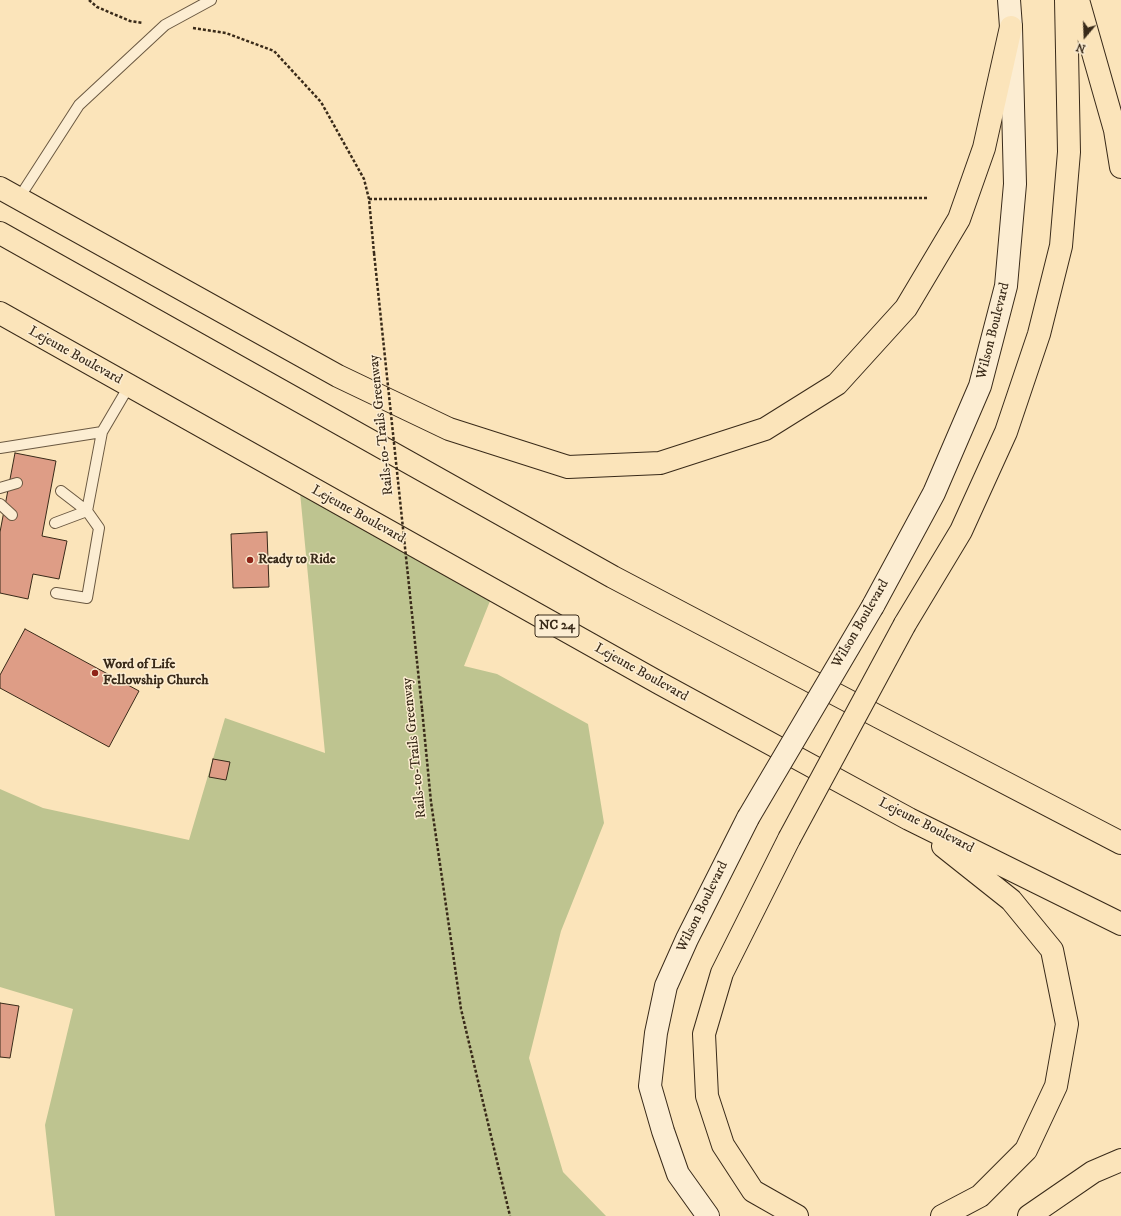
<!DOCTYPE html>
<style>
body{margin:0}
#map{position:relative;width:1121px;height:1216px;overflow:hidden;background:#fbe4ba;font-family:"IM FELL DW Pica",serif}
canvas{display:block}
.north{position:absolute;left:1065px;top:16px;width:40px;height:40px;-webkit-text-stroke:3px #fcedd2;paint-order:stroke;rotate:199deg;font-size:11px;font-weight:700;line-height:16px;text-align:center;color:#392a19}
.north::after{content:'';display:block;margin:auto;width:14px;height:18px;background:#392a19;clip-path:polygon(50% 0,100% 100%,50% 72%,0 100%)}
</style>
<div id="map">
<canvas width="1121" height="1216"></canvas>
<div class="north">N</div>
</div>
<script>
const g = document.querySelector('canvas').getContext('2d');
g.lineJoin = 'round';
function fill(path, color) {
  g.fillStyle = color;
  g.fill(path, 'evenodd');
}
function poly(rows) {
  const path = new Path2D();
  for (const r of rows) {
    path.moveTo(r[0], r[1]);
    for (let i = 2; i < r.length; i += 2) path.lineTo(r[i], r[i + 1]);
  }
  return path;
}
function stroke(path, color, width, dash) {
  g.strokeStyle = color;
  g.lineWidth = width;
  g.lineCap = dash ? 'butt' : 'round';
  g.setLineDash(dash || []);
  g.stroke(path);
}
function drawText(font, color, halo, rows, align = 'center') {
  g.font = font + ' "IM FELL DW Pica",serif';
  g.lineWidth = 3;
  g.setLineDash([]);
  g.textBaseline = 'middle';
  g.strokeStyle = halo;
  g.fillStyle = color;
  for (const [text, x, y, turn = 0] of rows) {
    g.save();
    g.translate(x, y);
    g.rotate((+turn || 0) * Math.PI / 180);
    g.textAlign = isNaN(turn) ? turn : align;
    if (halo) g.strokeText(text, 0, 0);
    g.fillText(text, 0, 0);
    g.restore();
  }
}
fill(poly([
 [299,482,494,591,464,666,497,674,588,724,604,823,561,931,529,1058,563,1172,606,1216,55,1216,45,1125,73,1009,0,987,0,789,43,808,189,840,225,718,325,753]
]), '#bec490');
const building = poly([
 [15,453,56,461,42,536,67,541,59,579,33,574,28,599,0,593,0,532,15,453],
 [267,532,269,587,233,588,231,534,267,532],
 [25,629,139,691,109,747,0,688,0,675,25,629],
 [213,759,230,762,226,780,209,777,213,759],
 [0,1003,19,1006,10,1058,0,1057,0,1003]
]);
fill(building, '#de9d86');
stroke(building, '#392a19', 1);
const lane = poly([
 [19,198,79,105,165,25,211,0],
 [0,448,102,432],
 [0,488,17,483],
 [0,504,12,515],
 [55,523,87,511,61,491],
 [56,593,87,598,99,528,87,511,102,432,129,386]
]);
const secondary = poly([
 [873,606,934,493,980,386,1006,286,1015,184,1011,27,1009,0],
 [708,1216,678,1174,663,1131,650,1086,656,1033,666,986,687,939,748,818]
]);
const highway = poly([
 [1078,0,1115,130,1121,167],
 [0,188,338,376,449,429,568,467,660,463,765,429,837,384,906,308,959,219,984,148,1011,27],
 [0,233,613,577,879,717,1121,843],
 [0,313,661,684,909,819,1121,924],
 [905,624,961,531,1006,432,1039,334,1061,246,1069,152,1066,0],
 [789,839,722,973,704,1034,707,1096,723,1145,753,1191,797,1216],
 [942,1216,980,1196,1026,1150,1056,1086,1067,1024,1052,950,1011,900,943,846],
 [1029,1216,1093,1172,1121,1160]
]);
stroke(lane, '#6a5841', 12);
stroke(secondary, '#392a19', 24);
stroke(highway, '#392a19', 24);
stroke(poly([
 [89,0,97,7,130,21,143,23],
 [193,28,226,33,274,51,321,102,364,179,369,199,374,253],
 [369,199,927,198],
 [422,709,431,802,461,1009,510,1216]
]), '#392a19', 2.5, [3, 2]);
stroke(lane, '#fcedd2', 10);
stroke(secondary, '#fcedd2', 22);
stroke(highway, '#fbe4ba', 22);
const secondaryBridge = poly([
 [748,818,873,606]
]);
const highwayBridge = poly([
 [789,839,905,624]
]);
stroke(secondaryBridge, '#392a19', 24, []);
stroke(highwayBridge, '#392a19', 24, []);
stroke(poly([
 [374,253,422,709]
]), '#392a19', 2.5, [3, 2]);
stroke(secondaryBridge, '#fcedd2', 22);
stroke(highwayBridge, '#fbe4ba', 22);
for (const [x, y, r, color] of [
 [250,560,4,"#8f2418"],
 [95,673,4,"#8f2418"]
]) {
  const dot = new Path2D();
  dot.arc(x, y, r, 0, 2 * Math.PI);
  g.fillStyle = color;
  g.fill(dot);
  stroke(dot, '#fcedd2', 1.5);
}
for (const [x, y, w] of [
 [557,626,44]
]) {
  const box = new Path2D();
  box.roundRect(x - w / 2, y - 11, w, 22, 3);
  g.fillStyle = '#fcedd2';
  g.fill(box);
  stroke(box, '#392a19', 1);
}
drawText('bold 13px', '#392a19', null, [
 ["NC 24",557,626]
]);
drawText('14px', '#392a19', '#fcedd2', [
 ["Wilson Boulevard",994,331,-76],
 ["Lejeune Boulevard",75,356,29],
 ["Rails-to-Trails Greenway",382,425,-96],
 ["Lejeune Boulevard",358,515,29],
 ["Wilson Boulevard",861,624,-60],
 ["Lejeune Boulevard",641,673,29],
 ["Rails-to-Trails Greenway",415,748,-96],
 ["Lejeune Boulevard",926,826,27],
 ["Wilson Boulevard",703,907,-64]
]);
drawText('bold 14px', '#392a19', '#fcedd2', [
 ["Ready to Ride",258,560],
 ["Word of Life",103,665],
 ["Fellowship Church",103,681]
], 'left');
</script>
